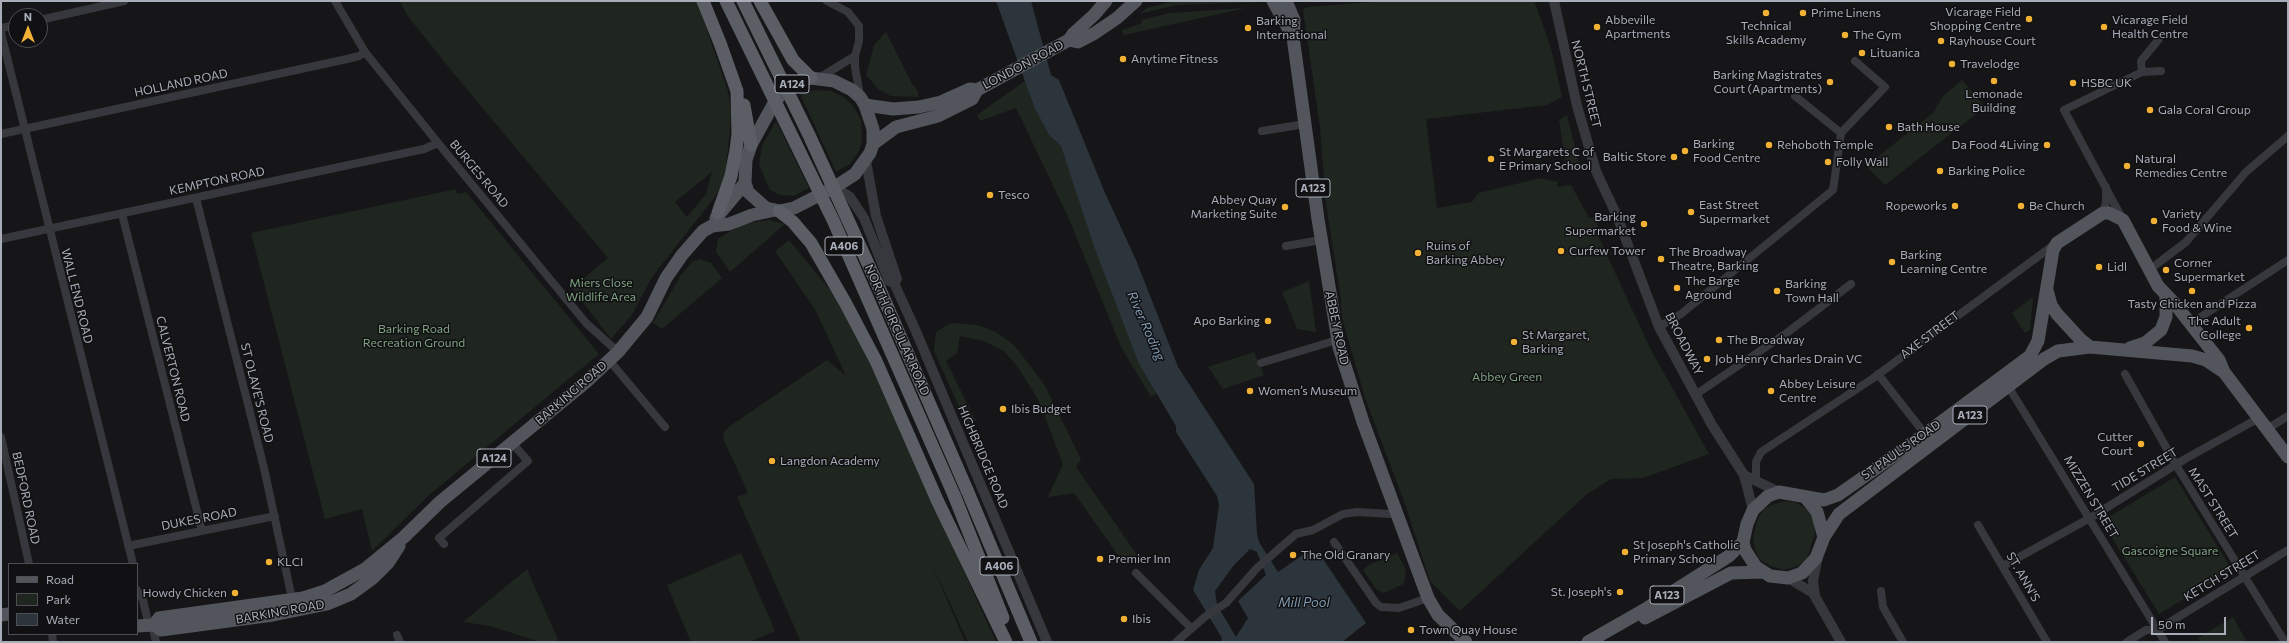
<!DOCTYPE html>
<meta charset="utf-8">
<style>
body{margin:0}
#map{position:relative;width:2289px;height:643px;overflow:hidden;background:#161618;font-family:Commissioner,sans-serif}
canvas{display:block}
.frame{position:absolute;inset:0;border:2px solid #a8adb8;pointer-events:none}
.legend{position:absolute;left:8px;top:563px;width:130px;height:72px;box-sizing:border-box;background:#111113;border:1px solid #4d4f55;margin:0;padding:5px 7px;list-style:none;font-size:12px;color:#a8adb8}
.legend li{display:flex;align-items:center;gap:8px;height:20px}
.legend b{width:20px;border:1px solid #4d4f55}
.north{position:absolute;left:8px;top:8px;width:40px;height:40px;box-sizing:border-box;background:#111113;border:1px solid #4d4f55;border-radius:50%;rotate:0deg;font-size:11px;font-weight:700;line-height:16px;text-align:center;color:#a8adb8}
.north::after{content:'';display:block;margin:auto;width:14px;height:18px;background:#f2b134;clip-path:polygon(50% 0,100% 100%,50% 72%,0 100%)}
.scale{position:absolute;left:2151px;top:617px;width:75px;height:18px;box-sizing:border-box;border:2px solid #a8adb8;border-top:0;padding-left:5px;font-size:12px;line-height:14px;white-space:nowrap;color:#a8adb8;-webkit-text-stroke:3px #111113;paint-order:stroke}
</style>
<div id="map">
<canvas width="2289" height="643"></canvas>
<div class="frame"></div>
<ul class="legend">
<li><b style="height:5px;background:#53555c"></b>Road</li>
<li><b style="height:11px;background:#1e261f"></b>Park</li>
<li><b style="height:11px;background:#2c353c"></b>Water</li>
</ul>
<div class="north">N</div>
<div class="scale">50 m</div>
</div>
<script>
const g = document.querySelector('canvas').getContext('2d');
g.lineJoin = 'round';
function fill(path, color) {
  g.fillStyle = color;
  g.fill(path, 'evenodd');
}
function poly(rows) {
  const path = new Path2D();
  for (const r of rows) {
    path.moveTo(r[0], r[1]);
    for (let i = 2; i < r.length; i += 2) path.lineTo(r[i], r[i + 1]);
  }
  return path;
}
function stroke(path, color, width, dash) {
  g.strokeStyle = color;
  g.lineWidth = width;
  g.lineCap = dash ? 'butt' : 'round';
  g.setLineDash(dash || []);
  g.stroke(path);
}
function drawText(font, color, halo, rows, align = 'center') {
  g.font = font + ' Commissioner,sans-serif';
  g.lineWidth = 3;
  g.setLineDash([]);
  g.textBaseline = 'middle';
  g.strokeStyle = halo;
  g.fillStyle = color;
  for (const [text, x, y, turn = 0] of rows) {
    g.save();
    g.translate(x, y);
    g.rotate((+turn || 0) * Math.PI / 180);
    g.textAlign = isNaN(turn) ? turn : align;
    if (halo) g.strokeText(text, 0, 0);
    g.fillText(text, 0, 0);
    g.restore();
  }
}
fill(poly([
 [400,1,697,1,728,91,731,114,725,180,714,198,652,277,632,315,611,339,572,288,608,258,455,75,407,15],
 [712,172,706,194,687,217,675,202],
 [1174,1,1261,1,1261,2,1177,5,1139,14,1147,8],
 [1387,1,1532,1,1535,3,1551,48,1562,97,1547,105,1426,119,1437,208,1472,202,1478,193,1541,178,1558,182,1557,187,1571,185,1589,218,1596,217,1598,228,1595,229,1650,348,1709,454,1643,478,1611,479,1587,494,1460,611,1430,581,1405,504,1365,398,1342,318,1341,300,1326,204,1320,127,1303,10,1307,7],
 [1246,8,1124,35,1122,30,1142,23,1141,20,1170,13],
 [886,32,912,84,918,91,918,97,891,96,879,90,866,75,874,45],
 [1962,80,1985,107,1885,185,1866,166,1933,113,1943,96],
 [1025,81,1035,109,1049,135,1061,146,1139,364,1157,393,1151,397,1121,347,1069,219,1016,108,980,121,977,115],
 [815,90,831,91,844,97,854,107,861,120,862,140,859,151,850,164,836,172,800,94],
 [1567,115,1581,171,1567,171,1559,120],
 [776,121,809,188,793,196,780,195,770,190,759,165,762,146],
 [456,189,457,194,466,192,599,354,428,496,372,551,362,509,325,519,251,233],
 [769,220,785,224,730,272,716,252,718,239,742,224],
 [789,240,844,307,996,642,968,642,932,564,965,642,801,642,737,497,748,493,723,438,724,432,730,426,827,360,846,376,816,311,775,251],
 [700,259,711,263,722,278,662,329,653,323,681,275,693,261],
 [1309,281,1316,332,1297,329,1282,292],
 [2033,297,2030,330,2025,333,2012,313],
 [951,323,977,325,996,332,1015,346,1044,384,1081,459,1076,467,1142,562,1123,562,1074,493,1048,497,1063,464,1038,399,1017,366,1005,352,984,341,960,336,957,353,946,361,976,421,967,425,934,351,936,332],
 [1254,352,1264,375,1223,389,1208,367],
 [2175,477,2232,570,2159,614,2102,521],
 [1786,501,1797,503,1807,510,1814,520,1815,534,1807,558,1798,566,1784,570,1771,566,1760,560,1755,550,1753,538,1757,521,1764,509,1774,504],
 [741,553,775,631,750,642,691,642,667,585],
 [1397,553,1406,570,1404,584,1384,593,1377,590,1363,570,1369,565],
 [527,569,559,642,540,642,490,626,463,622],
 [2233,617,2247,642,2201,642,2198,638]
]), '#1e261f');
fill(poly([
 [996,1,1031,1,1051,75,1059,80,1105,193,1136,260,1178,367,1254,484,1257,534,1259,542,1278,572,1307,552,1319,553,1366,623,1342,642,1221,642,1222,638,1193,590,1199,570,1213,548,1219,505,1217,496,1176,432,1176,426,1139,364,1095,249,1061,146,1049,135,1035,109],
 [1250,549,1257,552,1266,575,1238,601,1248,618,1236,637,1217,605,1215,591,1234,565]
]), '#2c353c');
stroke(poly([
 [335,1,365,52,438,143,586,323,618,352],
 [827,1,848,12,859,26,859,41,855,56,855,67,860,96],
 [40,20,124,1],
 [1,28,16,25],
 [1,33,133,564],
 [2142,72,2161,71],
 [819,78,855,56],
 [1795,96,1841,133],
 [1262,131,1305,124],
 [1,134,347,59,359,56,365,52],
 [196,198,264,468,291,594],
 [2103,213,2106,202,2106,187],
 [122,214,202,531],
 [2123,220,2064,110,2142,72,2141,61,2159,39],
 [1,239,424,149,438,143],
 [1286,246,1321,240],
 [2149,270,2186,242,2246,172,2288,136],
 [2190,324,2288,260],
 [1659,327,1681,314,1833,190,1841,133,1885,87,1855,61],
 [609,360,665,427],
 [1261,363,1337,340],
 [1878,374,1925,434],
 [2125,374,2176,465,2285,642],
 [2008,386,2165,642],
 [1695,395,1788,332,1851,284],
 [2267,429,2288,416],
 [1,437,29,564],
 [1756,479,1756,462,1761,452,1872,379,2055,244],
 [1978,525,2047,642],
 [1334,542,1376,603,1381,607,1399,608,1428,598],
 [444,544,439,538,528,461,512,443],
 [128,546,275,516],
 [2003,566,2090,518,2185,459,2259,418],
 [1136,573,1191,628],
 [137,590,143,600,149,626],
 [1881,591,1883,607,1903,642],
 [152,625,156,642],
 [52,634,53,642],
 [397,635,400,642],
 [1176,642,1206,616,1226,603,1257,568,1296,534,1313,530,1343,514,1357,512,1390,514,1396,511],
 [2127,642,2146,630,2157,630,2288,550]
]), '#37383d', 8);
stroke(poly([
 [1554,1,1577,106,1596,171,1617,216,1659,327,1712,425,1744,475,1753,510],
 [866,161,876,216,897,279,894,283],
 [835,187,850,197,864,218,889,281,894,283,915,329,1047,642],
 [1744,475,1779,492],
 [1788,578,1813,593,1841,642],
 [1815,596,1813,581,1818,556]
]), '#37383d', 10);
stroke(poly([
 [1273,1,1293,37],
 [1286,1,1294,20,1293,37,1318,219,1339,347,1363,422,1428,598,1438,615,1466,642],
 [1069,40,1078,42,1095,33,1117,18,1136,1],
 [811,78,834,81,852,90,860,97,865,105,873,129,873,144,870,153,855,174,835,187,794,208,779,211,766,208,748,192,745,183,746,160,751,145,774,103,786,88,795,82,811,78],
 [865,105,893,109,919,107,941,102,970,89,977,90],
 [873,144,896,127,938,116,972,99,977,90,1069,40,1073,34,1094,15,1106,1],
 [716,218,745,183],
 [2047,290,2051,305,2057,314,2081,340,2090,347],
 [2130,348,2145,343,2161,330,2166,317,2166,295],
 [2224,372,2206,360,2192,356,2090,347,2058,351,2044,359,1839,514,1824,537,1816,558,1802,573,1788,578,1770,576,1756,567,1745,550,1743,542,1747,524,1753,510,1768,496,1779,492,1824,500,1838,495,1925,434,2030,356,2038,341,2053,250,2057,243,2103,213,2109,213,2123,220,2158,286,2175,304,2219,360,2224,372,2288,457],
 [1806,498,1817,512,1824,537],
 [1,615,9,614],
 [1645,618,1731,573,1762,572],
 [154,625,159,618,303,598,325,591,365,569,404,537,440,502,586,382,618,352,647,317,666,278,682,255,703,231,712,226,729,224,752,215,775,210],
 [137,626,154,625,161,630,273,615,327,604,351,594,373,578,388,563,399,546],
 [1588,642,1644,610,1729,556,1743,542]
]), '#53555c', 13);
stroke(poly([
 [703,1,720,43,737,91,738,134,736,150,731,176,718,213],
 [760,1,793,60,811,78],
 [744,105,751,145],
 [779,211,793,222,811,243,846,304,876,361,938,502,1006,642],
 [967,490,1031,642],
 [954,495,1003,618]
]), '#5b5e65', 13);
stroke(poly([
 [726,1,833,220,954,495],
 [743,1,809,135,881,292,967,490]
]), '#5b5e65', 13);
for (const [x, y, r, color] of [
 [1766,13,4,"#f2b134"],
 [1803,13,4,"#f2b134"],
 [2029,19,4,"#f2b134"],
 [1597,27,4,"#f2b134"],
 [2104,27,4,"#f2b134"],
 [1248,28,4,"#f2b134"],
 [1845,35,4,"#f2b134"],
 [1941,41,4,"#f2b134"],
 [1862,53,4,"#f2b134"],
 [1123,59,4,"#f2b134"],
 [1952,64,4,"#f2b134"],
 [1994,81,4,"#f2b134"],
 [1830,82,4,"#f2b134"],
 [2073,83,4,"#f2b134"],
 [2150,110,4,"#f2b134"],
 [1889,127,4,"#f2b134"],
 [1769,145,4,"#f2b134"],
 [2047,145,4,"#f2b134"],
 [1685,151,4,"#f2b134"],
 [1674,157,4,"#f2b134"],
 [1491,159,4,"#f2b134"],
 [1828,162,4,"#f2b134"],
 [2127,166,4,"#f2b134"],
 [1940,171,4,"#f2b134"],
 [990,195,4,"#f2b134"],
 [1955,206,4,"#f2b134"],
 [2021,206,4,"#f2b134"],
 [1285,207,4,"#f2b134"],
 [1691,212,4,"#f2b134"],
 [2154,221,4,"#f2b134"],
 [1644,224,4,"#f2b134"],
 [1561,251,4,"#f2b134"],
 [1418,253,4,"#f2b134"],
 [1661,259,4,"#f2b134"],
 [1892,262,4,"#f2b134"],
 [2099,267,4,"#f2b134"],
 [2166,270,4,"#f2b134"],
 [1677,288,4,"#f2b134"],
 [1777,291,4,"#f2b134"],
 [2192,291,4,"#f2b134"],
 [1268,321,4,"#f2b134"],
 [2249,328,4,"#f2b134"],
 [1719,340,4,"#f2b134"],
 [1514,342,4,"#f2b134"],
 [1707,359,4,"#f2b134"],
 [1250,391,4,"#f2b134"],
 [1771,391,4,"#f2b134"],
 [1003,409,4,"#f2b134"],
 [2141,444,4,"#f2b134"],
 [772,461,4,"#f2b134"],
 [1625,552,4,"#f2b134"],
 [1293,555,4,"#f2b134"],
 [1100,559,4,"#f2b134"],
 [269,562,4,"#f2b134"],
 [1620,592,4,"#f2b134"],
 [235,593,4,"#f2b134"],
 [1124,619,4,"#f2b134"],
 [1411,630,4,"#f2b134"]
]) {
  const dot = new Path2D();
  dot.arc(x, y, r, 0, 2 * Math.PI);
  g.fillStyle = color;
  g.fill(dot);
  stroke(dot, '#111113', 1.5);
}
for (const [x, y, w] of [
 [792,84,34],
 [1313,188,34],
 [844,246,38],
 [1970,415,34],
 [494,458,34],
 [999,566,38],
 [1667,595,34]
]) {
  const box = new Path2D();
  box.roundRect(x - w / 2, y - 9, w, 18, 3);
  g.fillStyle = '#111113';
  g.fill(box);
  stroke(box, '#a8adb8', 1);
}
drawText('bold 11px', '#a8adb8', null, [
 ["A124",792,84],
 ["A123",1313,188],
 ["A406",844,246],
 ["A123",1970,415],
 ["A124",494,458],
 ["A406",999,566],
 ["A123",1667,595]
]);
drawText('12px', '#a8adb8', '#111113', [
 ["Vicarage Field",2021,12,"right"],
 ["Shopping Centre",2021,26,"right"],
 ["Prime Linens",1811,13],
 ["Abbeville",1605,20],
 ["Apartments",1605,34],
 ["Vicarage Field",2112,20],
 ["Health Centre",2112,34],
 ["Barking",1256,21],
 ["International",1256,35],
 ["Technical",1766,26,"center"],
 ["Skills Academy",1766,40,"center"],
 ["The Gym",1853,35],
 ["Rayhouse Court",1949,41],
 ["Lituanica",1870,53],
 ["Anytime Fitness",1131,59],
 ["Travelodge",1960,64],
 ["Barking Magistrates",1822,75,"right"],
 ["Court (Apartments)",1822,89,"right"],
 ["HSBC UK",2081,83],
 ["Lemonade",1994,94,"center"],
 ["Building",1994,108,"center"],
 ["Gala Coral Group",2158,110],
 ["Bath House",1897,127],
 ["Barking",1693,144],
 ["Food Centre",1693,158],
 ["Rehoboth Temple",1777,145],
 ["Da Food 4Living",2039,145,"right"],
 ["St Margarets C of",1499,152],
 ["E Primary School",1499,166],
 ["Baltic Store",1666,157,"right"],
 ["Natural",2135,159],
 ["Remedies Centre",2135,173],
 ["Folly Wall",1836,162],
 ["Barking Police",1948,171],
 ["Tesco",998,195],
 ["Abbey Quay",1277,200,"right"],
 ["Marketing Suite",1277,214,"right"],
 ["East Street",1699,205],
 ["Supermarket",1699,219],
 ["Ropeworks",1947,206,"right"],
 ["Be Church",2029,206],
 ["Variety",2162,214],
 ["Food & Wine",2162,228],
 ["Barking",1636,217,"right"],
 ["Supermarket",1636,231,"right"],
 ["Ruins of",1426,246],
 ["Barking Abbey",1426,260],
 ["Curfew Tower",1569,251],
 ["The Broadway",1669,252],
 ["Theatre, Barking",1669,266],
 ["Barking",1900,255],
 ["Learning Centre",1900,269],
 ["Corner",2174,263],
 ["Supermarket",2174,277],
 ["Lidl",2107,267],
 ["The Barge",1685,281],
 ["Aground",1685,295],
 ["Barking",1785,284],
 ["Town Hall",1785,298],
 ["Tasty Chicken and Pizza",2192,304,"center"],
 ["Apo Barking",1260,321,"right"],
 ["The Adult",2241,321,"right"],
 ["College",2241,335,"right"],
 ["St Margaret,",1522,335],
 ["Barking",1522,349],
 ["The Broadway",1727,340],
 ["Job Henry Charles Drain VC",1715,359],
 ["Abbey Leisure",1779,384],
 ["Centre",1779,398],
 ["Women’s Museum",1258,391],
 ["Ibis Budget",1011,409],
 ["Cutter",2133,437,"right"],
 ["Court",2133,451,"right"],
 ["Langdon Academy",780,461],
 ["St Joseph's Catholic",1633,545],
 ["Primary School",1633,559],
 ["The Old Granary",1301,555],
 ["Premier Inn",1108,559],
 ["KLCI",277,562],
 ["St. Joseph's",1612,592,"right"],
 ["Howdy Chicken",227,593,"right"],
 ["Ibis",1132,619],
 ["Town Quay House",1419,630]
], 'left');
drawText('12px', '#a8adb8', '#111113', [
 ["LONDON ROAD",1023,65,-28],
 ["HOLLAND ROAD",181,83,-12],
 ["NORTH STREET",1586,84,76],
 ["BURGES ROAD",479,174,50],
 ["KEMPTON ROAD",217,181,-12],
 ["WALL END ROAD",77,296,76],
 ["ABBEY ROAD",1337,328,78],
 ["NORTH CIRCULAR ROAD",897,330,66],
 ["AXE STREET",1930,335,-37],
 ["BROADWAY",1684,344,63],
 ["CALVERTON ROAD",173,369,76],
 ["ST OLAVE'S ROAD",257,393,76],
 ["BARKING ROAD",571,393,-41],
 ["ST PAUL'S ROAD",1901,450,-35],
 ["HIGHBRIDGE ROAD",983,457,67],
 ["TIDE STREET",2145,470,-31],
 ["MIZZEN STREET",2091,497,59],
 ["BEDFORD ROAD",26,498,78],
 ["MAST STREET",2213,503,58],
 ["DUKES ROAD",199,519,-11],
 ["KETCH STREET",2222,576,-31],
 ["ST. ANN'S",2023,577,60],
 ["BARKING ROAD",280,612,-10]
]);
drawText('12px', '#7fa381', '#111113', [
 ["Miers Close",601,283],
 ["Wildlife Area",601,297],
 ["Barking Road",414,329],
 ["Recreation Ground",414,343],
 ["Abbey Green",1507,377],
 ["Gascoigne Square",2170,551]
]);
drawText('italic 13px', '#7f9bb3', '#111113', [
 ["River Roding",1146,326,66],
 ["Mill Pool",1304,603]
]);
</script>
